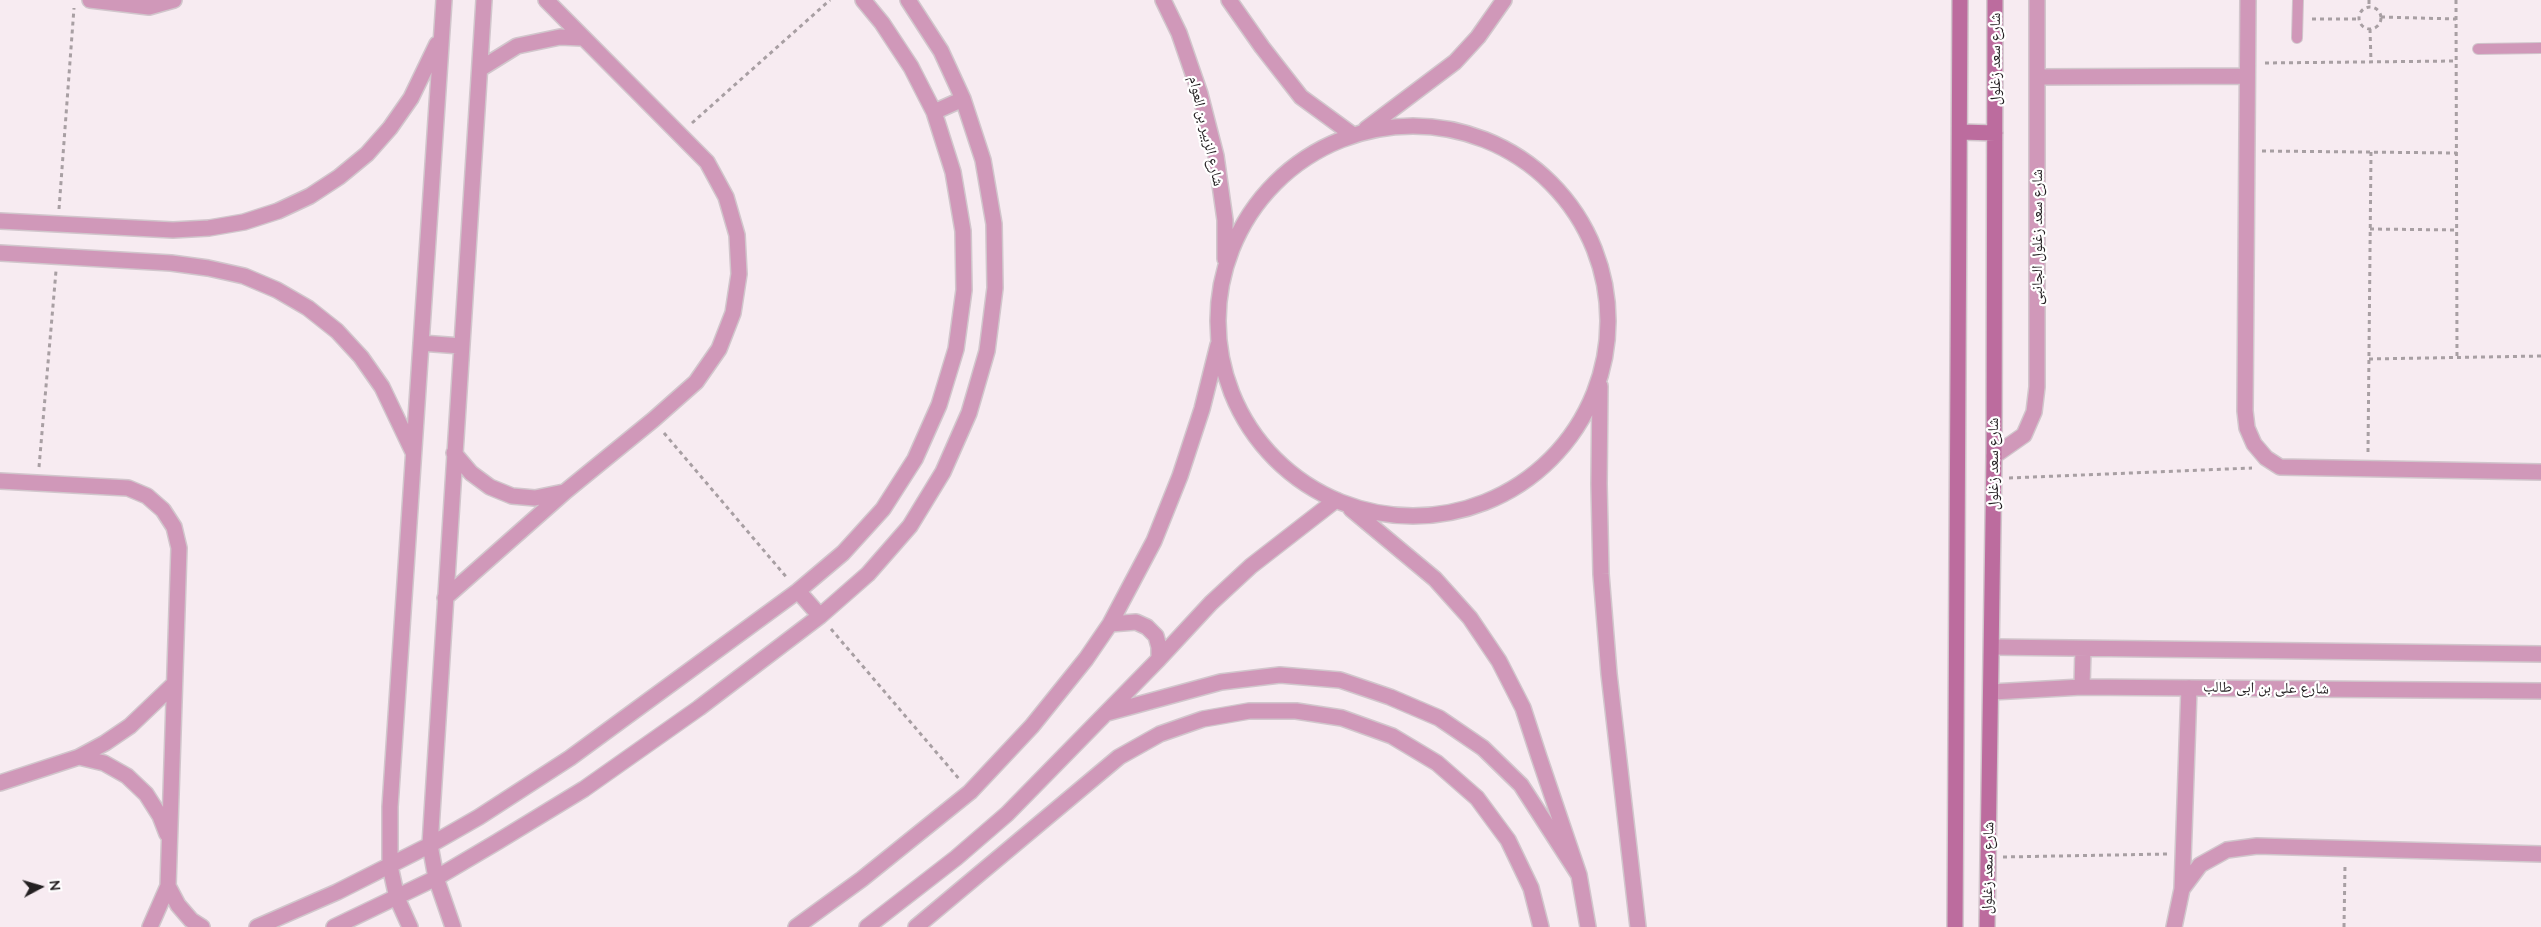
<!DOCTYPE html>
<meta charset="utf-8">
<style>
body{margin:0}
#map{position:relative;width:2541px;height:927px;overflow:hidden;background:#f7ebf1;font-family:Mulish,sans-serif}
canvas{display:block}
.north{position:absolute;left:15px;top:862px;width:50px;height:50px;-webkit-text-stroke:4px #fff;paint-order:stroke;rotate:84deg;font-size:14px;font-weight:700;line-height:20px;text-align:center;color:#242022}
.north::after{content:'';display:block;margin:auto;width:18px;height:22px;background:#242022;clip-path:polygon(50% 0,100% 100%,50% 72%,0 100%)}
</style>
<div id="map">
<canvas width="2541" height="927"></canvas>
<div class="north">N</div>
</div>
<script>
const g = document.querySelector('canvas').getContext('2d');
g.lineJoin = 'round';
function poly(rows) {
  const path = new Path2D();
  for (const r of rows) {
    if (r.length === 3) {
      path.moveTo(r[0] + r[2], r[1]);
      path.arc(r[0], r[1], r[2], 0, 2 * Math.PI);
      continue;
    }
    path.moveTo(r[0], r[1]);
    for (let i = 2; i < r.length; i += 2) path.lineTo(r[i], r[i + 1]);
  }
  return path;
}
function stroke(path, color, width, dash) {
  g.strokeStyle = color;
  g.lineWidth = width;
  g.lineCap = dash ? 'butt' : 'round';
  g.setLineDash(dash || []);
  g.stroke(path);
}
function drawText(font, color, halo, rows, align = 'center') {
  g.font = font + ' Mulish,"Noto Naskh Arabic",sans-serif';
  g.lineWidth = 4.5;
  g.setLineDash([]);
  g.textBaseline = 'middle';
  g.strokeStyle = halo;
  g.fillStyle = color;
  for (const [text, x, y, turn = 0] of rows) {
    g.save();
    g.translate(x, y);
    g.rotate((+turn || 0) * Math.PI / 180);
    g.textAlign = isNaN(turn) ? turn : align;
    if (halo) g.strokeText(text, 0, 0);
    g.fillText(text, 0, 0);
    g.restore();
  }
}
const service = poly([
 [2297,38,2298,0],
 [2478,49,2541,48]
]);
const minor = poly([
 [90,0,149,7,174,0],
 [2248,0,2245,411,2247,428,2254,444,2266,458,2280,467,2541,472],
 [480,69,517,46,560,37,582,38],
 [2037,77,2247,76],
 [934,112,963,99],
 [0,221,173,230,209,228,244,222,278,211,310,196,339,177,367,154,390,128,411,98,437,44],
 [0,253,171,263,208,268,244,276,277,290,308,308,337,331,361,357,382,387,413,452],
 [421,343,461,346],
 [454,453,471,473,490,487,512,496,535,498,564,492],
 [1994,456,2024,435,2034,412,2037,387,2037,0],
 [0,481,128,488,147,496,163,510,174,527,179,548,168,886,150,927],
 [798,591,820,616],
 [445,598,566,491,653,420,696,382,719,349,733,313,739,274,737,235,726,197,707,162,546,0],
 [79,757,104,763,127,776,146,794,160,816,167,834],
 [0,783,79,757,105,743,130,726,174,684],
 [168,886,178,905,191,920,202,927],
 [2182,889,2189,688],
 [257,927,337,892,430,845,479,817,570,758,798,591,843,553,883,509,915,459,939,405,956,349,964,290,963,231,953,172,934,112,911,67,882,23,863,0],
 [334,927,436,878,497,842,584,789,699,708,820,616,868,574,910,526,943,472,969,413,987,351,995,288,994,224,983,160,963,99,941,51,908,0],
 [410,927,397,898,390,866,390,807,444,0],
 [453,927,436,878,430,845,484,0],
 [916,927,1119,757,1160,734,1203,719,1249,711,1296,711,1342,718,1392,736,1437,763,1477,798,1508,840,1531,888,1541,927],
 [2174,927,2182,889,2200,865,2227,850,2257,846,2541,854]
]);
const tertiary = poly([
 [1163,0,1179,33,1200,94,1216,156,1225,220,1225,259],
 [1229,0,1262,47,1301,97,1353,135],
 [1413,321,195],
 [1366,129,1455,62,1478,37,1504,0],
 [1600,386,1599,484,1601,574,1609,674,1638,927],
 [1351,509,1435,579,1470,618,1499,661,1523,708,1539,757,1579,875,1588,927],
 [1110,624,1136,622,1147,627,1156,636,1159,647,1159,659],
 [1992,647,2541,654],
 [2082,687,2083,649],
 [1992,692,2082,687,2541,691],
 [1107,713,1221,682,1280,675,1340,680,1390,697,1439,718,1483,748,1521,785,1579,875],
 [796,927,862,879,970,792,1032,726,1086,659,1110,624,1154,541,1180,476,1202,409,1218,345],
 [867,927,956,858,1007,814,1159,659,1211,603,1251,566,1336,500]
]);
const secondary = poly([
 [1961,132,1995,133],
 [1955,927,1960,0],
 [1987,927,1994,456,1995,0]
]);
stroke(service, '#d1c6cc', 12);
stroke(minor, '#d1c6cc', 18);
stroke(tertiary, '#d1c6cc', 18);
stroke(secondary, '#d1c6cc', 18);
stroke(poly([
 [2369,0,2369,7],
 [2456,0,2457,357],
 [2370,18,11],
 [2381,17,2456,19],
 [2312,19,2359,19],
 [2370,29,2371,62],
 [2265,63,2456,61],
 [692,123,830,0],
 [2262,151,2457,153],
 [59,209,74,8],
 [2370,229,2457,230],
 [2369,359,2541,356],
 [664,433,788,579],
 [2368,452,2371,152],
 [39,467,56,271],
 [2009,478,2252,468],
 [831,629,960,780],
 [2003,857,2167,854],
 [2344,927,2345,865]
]), '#a89fa3', 3, [4, 4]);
stroke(service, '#d098b9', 10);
stroke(minor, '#d098b9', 15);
stroke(tertiary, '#d098b9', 15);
stroke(secondary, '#bc6c9e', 15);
drawText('15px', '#242022', '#fff', [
 ["شارع سعد زغلول",1995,59,-90],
 ["شارع الزبير بن العوام",1206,131,77],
 ["شارع سعد زغلول الجانبى",2037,237,-90],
 ["شارع سعد زغلول",1993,464,-90],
 ["شارع على بن ابى طالب",2266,688,1],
 ["شارع سعد زغلول",1988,868,-89]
]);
</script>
